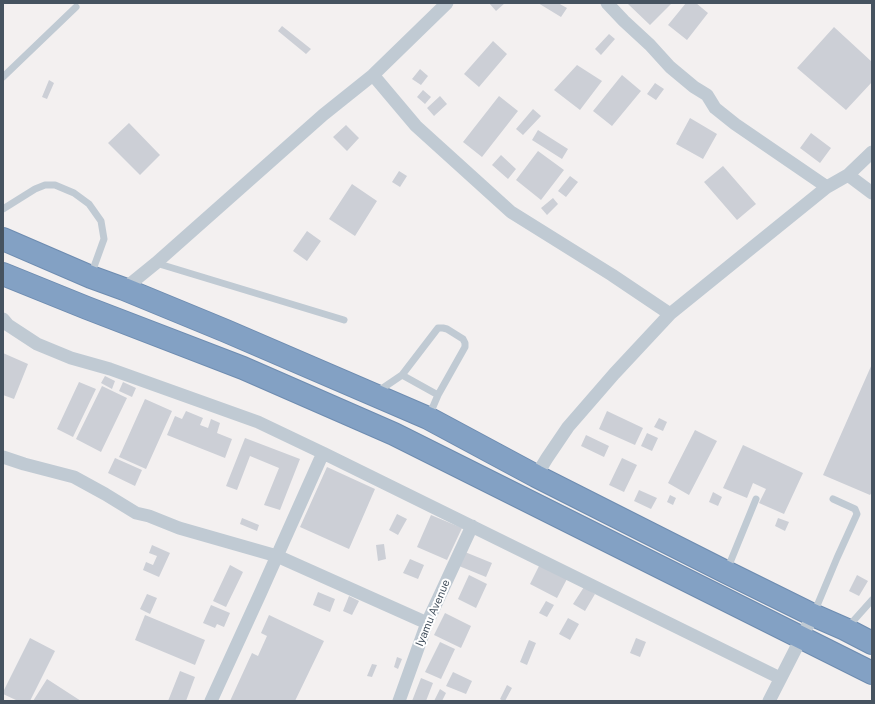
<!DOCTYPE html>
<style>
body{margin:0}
#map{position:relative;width:875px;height:704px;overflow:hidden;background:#f3f0f0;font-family:"Public Sans",sans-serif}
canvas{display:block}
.frame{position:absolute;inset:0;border:4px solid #465360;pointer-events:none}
</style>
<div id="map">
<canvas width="875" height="704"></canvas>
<div class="frame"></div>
</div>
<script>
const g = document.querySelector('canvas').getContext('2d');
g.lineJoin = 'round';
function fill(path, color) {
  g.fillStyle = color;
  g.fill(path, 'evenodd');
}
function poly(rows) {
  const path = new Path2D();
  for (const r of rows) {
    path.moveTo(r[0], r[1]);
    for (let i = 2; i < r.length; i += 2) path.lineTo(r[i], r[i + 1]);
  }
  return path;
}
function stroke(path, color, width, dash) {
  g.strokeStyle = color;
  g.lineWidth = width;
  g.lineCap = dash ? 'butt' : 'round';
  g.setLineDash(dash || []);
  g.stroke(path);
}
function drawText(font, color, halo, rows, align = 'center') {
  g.font = font + ' "Public Sans",sans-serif';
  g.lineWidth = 4;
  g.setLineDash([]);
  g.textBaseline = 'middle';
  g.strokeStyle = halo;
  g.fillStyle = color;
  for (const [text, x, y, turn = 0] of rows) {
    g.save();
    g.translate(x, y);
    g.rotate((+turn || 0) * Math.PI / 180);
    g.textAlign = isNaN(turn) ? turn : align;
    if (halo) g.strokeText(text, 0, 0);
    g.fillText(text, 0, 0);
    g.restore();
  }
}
fill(poly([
 [489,3,505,3,496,11],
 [538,3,558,3,567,8,561,17],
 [629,3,672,3,650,25,628,4],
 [686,3,696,3,708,13,687,40,668,25],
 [282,26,311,49,306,54,278,31],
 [834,27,872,62,872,82,846,110,797,68],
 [609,34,615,39,601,55,595,49],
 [493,41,507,54,479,87,464,74],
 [577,65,602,81,580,110,554,90],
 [420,69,428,76,421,85,412,79],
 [622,75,641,91,612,126,593,111],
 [49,80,54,83,47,99,42,97],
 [655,83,664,89,656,100,647,94],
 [423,90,431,97,425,104,417,97],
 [440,96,447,104,434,116,427,108],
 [499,96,518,111,482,157,463,142],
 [533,109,541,116,523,135,516,129],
 [690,118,717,134,703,159,676,144],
 [129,123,160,155,140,175,108,143],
 [346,125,359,138,347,151,333,137],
 [538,130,568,149,562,159,532,140],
 [811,133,831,148,820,163,800,148],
 [538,151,564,170,541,200,516,180],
 [501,155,516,169,508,179,492,165],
 [723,166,756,204,737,220,704,182],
 [399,171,407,176,400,187,392,182],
 [570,176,578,182,566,197,558,191],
 [352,184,377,201,355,236,329,219],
 [553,198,558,204,547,215,541,208],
 [307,231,321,241,307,261,293,251],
 [3,353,28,364,14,399,3,395],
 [872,364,872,492,870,495,823,475],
 [105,376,115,381,112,389,101,383],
 [79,382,96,389,73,437,57,429],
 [123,382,136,388,132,397,119,391],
 [102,386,127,398,101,452,76,439],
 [145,399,172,411,146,469,119,457],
 [186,411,203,418,200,425,208,428,211,419,220,423,217,433,232,439,225,458,167,435,175,416,182,419],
 [607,411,643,428,635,445,599,429],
 [659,418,667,422,663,431,654,427],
 [695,430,717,441,689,495,668,483],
 [647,433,658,438,652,451,641,446],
 [586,435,609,446,604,457,581,446],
 [245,438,300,459,280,510,264,505,279,468,250,456,237,490,226,486],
 [743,445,803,473,784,514,759,503,766,489,753,483,747,498,723,488],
 [115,458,142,470,135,486,108,473],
 [622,458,637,465,624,492,609,485],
 [327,467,375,489,349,549,300,527],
 [639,490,657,498,651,509,634,501],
 [713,492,722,497,718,506,709,502],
 [670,495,676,498,673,505,667,502],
 [397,514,407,519,398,535,389,530],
 [431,515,462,528,447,560,417,547],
 [242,518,259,525,257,531,240,524],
 [778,518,789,522,785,531,775,526],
 [384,544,386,559,378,561,376,545],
 [152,545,170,553,159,577,143,570,146,562,153,565,157,556,149,553],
 [465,552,492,563,486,577,459,566],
 [410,559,424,565,418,579,403,573],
 [540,564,567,579,557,598,530,584],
 [230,565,243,572,226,607,213,601],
 [469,575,487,584,476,608,458,599],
 [857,575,868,581,859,596,849,591],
 [584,587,595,594,585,611,573,604],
 [318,592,335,599,330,612,313,605],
 [147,594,157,598,150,614,140,609],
 [349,596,359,601,352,615,343,611],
 [546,601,554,605,547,617,539,613],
 [211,605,230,613,224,627,217,624,215,628,203,623],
 [445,613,471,626,461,648,434,635],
 [145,615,205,640,195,665,135,640],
 [269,615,324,641,295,701,230,701,252,653,258,656,267,636,261,633],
 [568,618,579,624,570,640,559,634],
 [30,638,55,651,30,701,18,701,3,694,3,692],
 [636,638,646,642,640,657,630,653],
 [529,640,536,643,527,665,520,662],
 [440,642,455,649,441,679,425,672],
 [397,657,402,659,398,669,394,667],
 [372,664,377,665,372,677,367,676],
 [180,671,195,677,186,701,168,701],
 [453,672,472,681,466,694,446,686],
 [421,678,433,683,426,701,412,701],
 [47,679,81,701,33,701],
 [507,685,512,688,505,701,503,701,500,699],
 [440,689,446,693,442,701,434,701]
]), '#cccfd6');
const highway = poly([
 [3,239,91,277,124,289,226,331,428,418,536,476,726,572,813,615,845,629,872,643],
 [3,274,87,308,243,368,394,434,872,673]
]);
stroke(highway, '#6e8cb0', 24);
stroke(poly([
 [3,77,76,7],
 [3,209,35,189,45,185,55,185,74,193,89,204,101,221,104,239,91,275],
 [156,263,344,320],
 [402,375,438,328,443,328,447,329,463,339,465,343,465,347,438,395],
 [377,392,402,375,438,395,429,416],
 [727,570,756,499],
 [814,613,837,558,857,514,855,509,833,499],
 [847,628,872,600]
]), '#c0cad3', 7);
stroke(poly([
 [607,3,624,21,650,45,670,67,694,87,707,95,715,108,735,124,827,187],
 [373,75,416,126,511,212,612,275,670,314],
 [848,175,872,193],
 [124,289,156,263,323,115,373,75,447,3],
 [3,319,8,325,37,344,71,358,110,369,258,422,323,453,260,594,211,701],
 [323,453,780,678],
 [3,457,24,464,74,477,105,494,136,513,149,516,179,528,277,556,427,623],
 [536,476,547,458,568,427,614,374,670,314,827,187,848,175,872,152],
 [399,701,427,623,472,526],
 [769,701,813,615]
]), '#c0cad3', 13);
stroke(highway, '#83a1c4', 22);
drawText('11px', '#465360', '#fff', [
 ["Iyamu Avenue",433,613,-67]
]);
</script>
